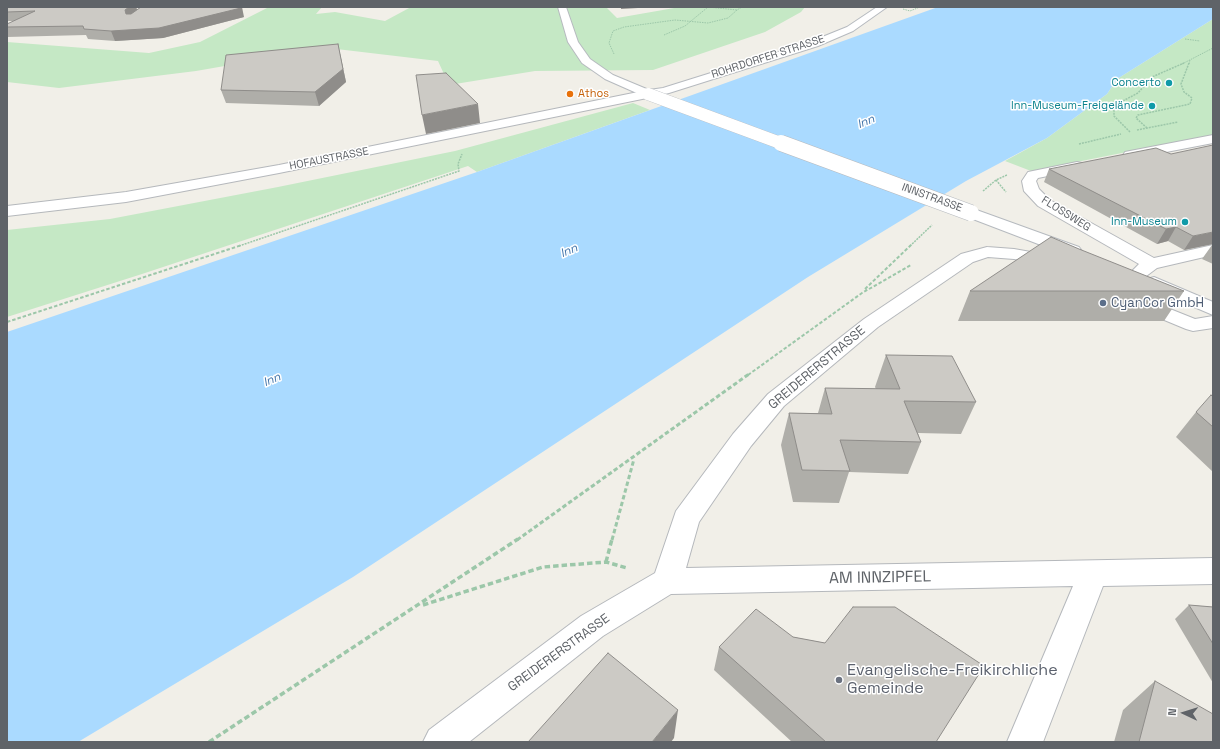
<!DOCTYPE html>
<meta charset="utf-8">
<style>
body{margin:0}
#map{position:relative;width:1220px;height:749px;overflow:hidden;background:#f1efe8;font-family:"Space Grotesk",sans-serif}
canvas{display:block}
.frame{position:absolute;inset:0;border:8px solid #5f6368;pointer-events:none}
.north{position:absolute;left:1164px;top:693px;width:40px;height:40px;-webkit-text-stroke:3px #fff;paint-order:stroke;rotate:274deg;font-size:11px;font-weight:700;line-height:16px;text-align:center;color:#5f6368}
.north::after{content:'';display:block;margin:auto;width:14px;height:18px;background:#5f6368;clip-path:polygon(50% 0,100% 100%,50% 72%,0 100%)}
</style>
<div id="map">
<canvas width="1220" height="749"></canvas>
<div class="frame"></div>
<div class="north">N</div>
</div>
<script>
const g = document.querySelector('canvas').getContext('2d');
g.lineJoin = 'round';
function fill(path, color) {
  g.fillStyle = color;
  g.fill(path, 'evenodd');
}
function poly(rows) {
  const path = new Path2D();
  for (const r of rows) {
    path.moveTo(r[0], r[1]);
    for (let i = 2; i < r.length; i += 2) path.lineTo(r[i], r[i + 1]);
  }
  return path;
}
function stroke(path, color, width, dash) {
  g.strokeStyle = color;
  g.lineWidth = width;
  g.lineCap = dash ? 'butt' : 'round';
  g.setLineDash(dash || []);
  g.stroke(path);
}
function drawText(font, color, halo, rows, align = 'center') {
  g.font = font + ' "Space Grotesk",sans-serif';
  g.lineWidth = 3;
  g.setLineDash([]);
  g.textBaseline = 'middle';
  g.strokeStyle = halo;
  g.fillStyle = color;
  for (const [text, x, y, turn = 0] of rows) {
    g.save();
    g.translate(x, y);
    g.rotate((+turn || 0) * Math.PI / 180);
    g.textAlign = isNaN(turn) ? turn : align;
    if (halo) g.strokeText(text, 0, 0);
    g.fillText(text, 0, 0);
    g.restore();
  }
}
fill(poly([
 [269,7,322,7,316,14,335,12,385,21,411,7,606,7,617,18,680,7,805,7,801,12,765,32,653,70,535,71,449,85,438,61,328,48,196,71,59,88,7,82,7,42,149,53,200,42],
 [1213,19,1213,135,1031,171,1005,161,1047,138,1107,94,1117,79],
 [633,103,650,110,477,172,468,166,142,274,7,317,7,230,110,219,278,187,455,151]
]), '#c5e8c5');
fill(poly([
 [938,7,1213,7,1213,19,1117,79,1107,94,1047,138,966,181,808,277,353,577,78,742,7,742,7,332,477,172]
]), '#aadaff');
const minor = poly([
 [648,90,652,91,654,94,652,97,279,173,126,202,7,216,7,206,126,192,279,165,648,90],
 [1213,135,1213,143,1130,159,1125,158,1123,155,1125,152,1130,151,1213,135],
 [1077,162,1082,163,1084,166,1082,169,1038,178,1036,181,1039,189,1050,200,1154,258,1213,245,1213,255,1157,268,1145,277,1139,278,1133,277,1130,273,1139,264,1038,206,1024,191,1022,181,1028,172,1077,162],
 [987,247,1014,249,1042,254,1057,261,1060,265,1057,269,1051,270,1031,262,1014,259,988,257,973,262,878,327,784,406,751,446,699,522,686,568,1213,558,1213,584,1103,586,1043,742,1007,742,1073,586,671,594,603,636,469,742,423,742,429,730,581,616,655,573,676,511,733,434,768,394,864,319,961,254,987,247],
 [1140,297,1195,319,1213,316,1213,328,1193,331,1186,329,1133,307,1130,303,1133,299,1140,297]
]);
const secondary = poly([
 [558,7,566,7,578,42,590,59,613,75,649,90,663,88,810,42,847,27,877,7,887,7,853,31,818,46,669,93,648,98,605,79,582,63,568,42,558,7],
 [971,208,1079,247,1082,251,1079,255,1073,256,1067,255,965,216,963,213,965,210,971,208],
 [1154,277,1213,302,1213,315,1147,287,1145,283,1147,279,1154,277]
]);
stroke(minor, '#b5b8bc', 2);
stroke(secondary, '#b6babf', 2);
stroke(poly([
 [903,9,910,11,920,7],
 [664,35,685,26,708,7,737,10,742,7],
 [1185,39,1200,41],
 [614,54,609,43,613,31,624,27,675,20,708,23,728,18,737,10],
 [1182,64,1213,48],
 [1189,64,1190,60]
]), '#9cc7a9', 1, [1.5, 1]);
stroke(poly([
 [1147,128,1136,118,1138,115,1190,104,1192,98,1184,92,1181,84,1189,63],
 [1137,130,1178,122],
 [1130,132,1114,116,1114,110,1117,104,1138,93,1152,77,1184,63],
 [1079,144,1121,134],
 [996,180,1006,192],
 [983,191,996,180,1007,175],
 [239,246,459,171,458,164,462,154],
 [910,246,932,225]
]), '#9cc7a9', 1.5, [2, 1]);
stroke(poly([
 [865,289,911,245],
 [7,322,242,245],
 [748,375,862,293,911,265]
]), '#9cc7a9', 2, [3.5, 2]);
stroke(poly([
 [517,540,749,374],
 [612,540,634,459]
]), '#9cc7a9', 3, [4.5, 2.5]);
stroke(poly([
 [606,562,612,539],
 [423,605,543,567,606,562,627,568],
 [209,742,518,539]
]), '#9cc7a9', 3.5, [5.5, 3]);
fill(minor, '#fff');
fill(secondary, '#fff');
const secondaryBridgeFar1 = poly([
 [648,94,783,144]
]);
const secondaryBridge = poly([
 [781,143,971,213]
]);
stroke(secondaryBridgeFar1, '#b6babf', 13, []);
stroke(secondaryBridge, '#b6babf', 17, []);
stroke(secondaryBridgeFar1, '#fff', 12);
stroke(secondaryBridge, '#fff', 16);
fill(poly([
 [7,7,136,7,137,10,244,17,163,38,115,41,88,39,86,35,7,37,7,24,15,21,7,21],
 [338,44,346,82,319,106,226,103,221,90],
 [1049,169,1213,244,1184,250,1168,241,1157,244,1044,182],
 [1213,244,1213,264,1202,259,1212,245],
 [970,291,1184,291,1164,321,958,321],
 [886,355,976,402,961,434,918,433,921,442,908,474,849,472,839,503,793,502,781,445,789,413,818,413,825,388,876,389,875,387],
 [1213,397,1213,472,1176,437,1196,412],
 [1189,605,1213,607,1213,683,1175,619],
 [793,637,825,643,936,742,792,742,714,670,719,647],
 [1155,681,1213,742,1114,742,1123,710]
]), '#afaea9');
fill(poly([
 [129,7,136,7,138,12,129,19,126,14,125,10],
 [241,7,242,7,244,17,163,38,115,41,111,31],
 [621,7,655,7,621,9],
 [338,44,346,82,319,106,315,92],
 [478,104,480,123,426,134,422,115],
 [1176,227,1168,241,1157,244,1166,229],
 [1213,232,1213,244,1184,250,1193,236],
 [678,710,674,738,671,742,652,742]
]), '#8f8d8a');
const building = poly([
 [7,7,129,7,125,10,126,14,131,14,141,7,241,7,241,8,159,28,111,31,84,29,83,26,7,27,7,24,35,11,7,12,7,7],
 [338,44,343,69,315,92,221,90,226,55,338,44],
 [446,73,478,104,422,115,416,75,446,73],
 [1213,145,1213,232,1193,236,1176,227,1166,229,1049,169,1156,148,1171,154,1213,145],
 [1051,237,1079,249,1184,291,970,291,1051,237],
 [886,355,952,356,976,402,904,401,921,442,840,440,850,471,802,470,789,413,832,414,825,388,900,389,886,355],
 [1211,395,1213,397,1213,427,1196,412,1211,395],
 [1189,605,1213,607,1213,644,1189,605],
 [853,607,895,607,984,666,936,742,826,742,719,647,756,609,793,637,825,643,853,607],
 [608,653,678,710,652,742,528,742,608,653],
 [1155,681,1213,714,1213,742,1139,742,1155,681]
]);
fill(building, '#cccac5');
stroke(building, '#8f8d8a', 1);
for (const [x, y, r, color] of [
 [1169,83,4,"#0f9aa8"],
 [570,94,4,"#e8710a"],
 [1152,106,4,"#0f9aa8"],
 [1185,222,4,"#0f9aa8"],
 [1103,303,4,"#5c6f8a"],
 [839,680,4,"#6b7280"]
]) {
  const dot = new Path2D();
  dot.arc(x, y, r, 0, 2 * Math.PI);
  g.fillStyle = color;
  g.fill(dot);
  stroke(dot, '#fff', 1.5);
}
drawText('11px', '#5f6368', '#fff', [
 ["ROHRDORFER STRASSE",768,57,-18],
 ["HOFAUSTRASSE",329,159,-11],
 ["INNSTRASSE",932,198,20],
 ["FLOSSWEG",1066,214,32]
]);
drawText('11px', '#0d838f', '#fff', [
 ["Concerto",1161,83],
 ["Inn-Museum-Freigelände",1144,106],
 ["Inn-Museum",1177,222]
], 'right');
drawText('11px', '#c56008', '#fff', [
 ["Athos",578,94]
], 'left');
drawText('italic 12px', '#4174aa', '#fff', [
 ["Inn",866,122,-23],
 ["Inn",569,251,-23],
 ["Inn",272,380,-23]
]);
drawText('13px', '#4e5e75', '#fff', [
 ["CyanCor GmbH",1111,303]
], 'left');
drawText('13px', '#5f6368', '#fff', [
 ["GREIDERERSTRASSE",817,368,-40],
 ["GREIDERERSTRASSE",559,653,-36]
]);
drawText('16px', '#5f6368', '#fff', [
 ["AM INNZIPFEL",880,578,-1]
]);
drawText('16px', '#5b616d', '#fff', [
 ["Evangelische-Freikirchliche",847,671],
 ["Gemeinde",847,689]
], 'left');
</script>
